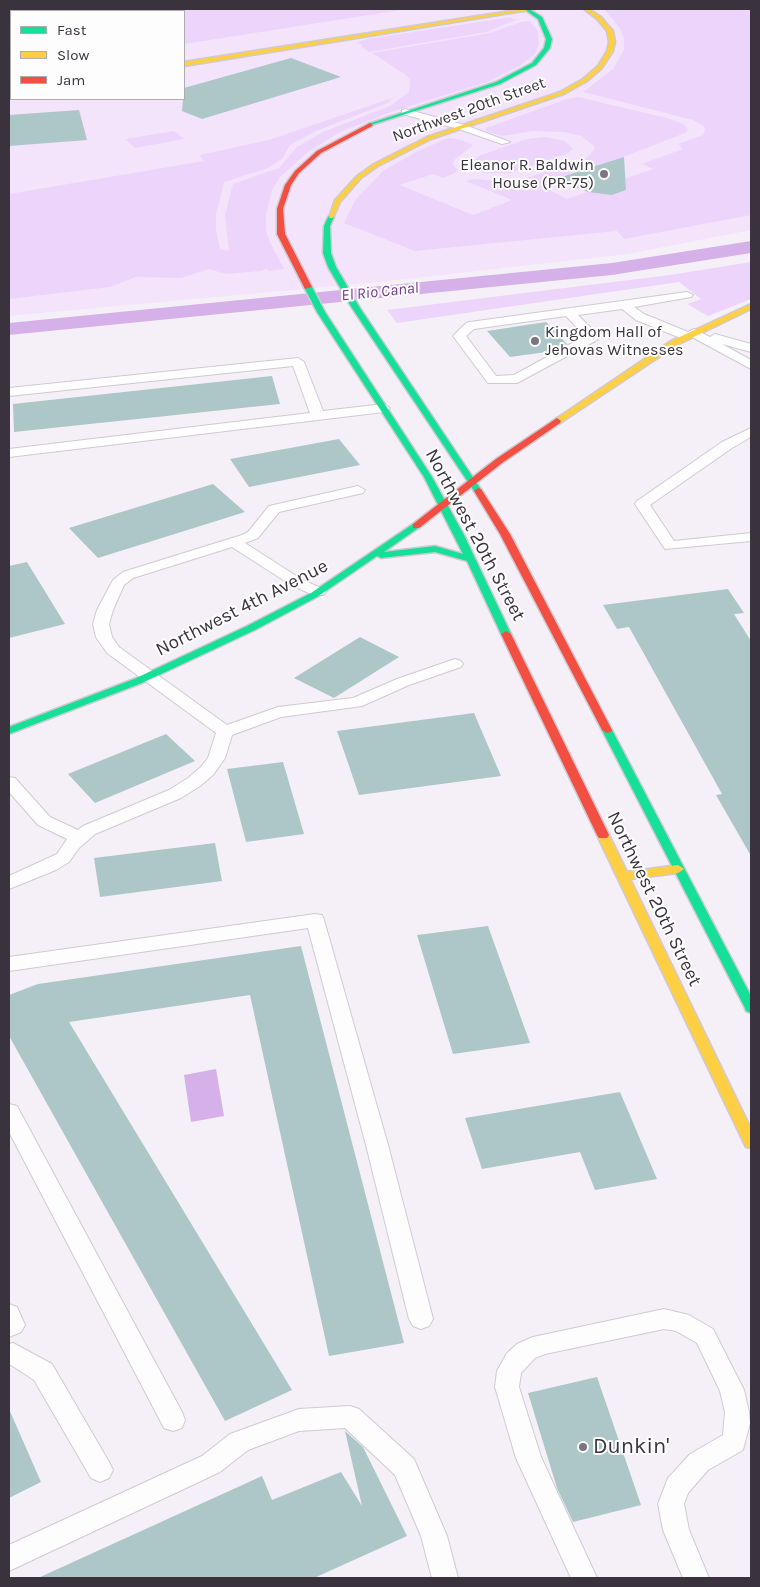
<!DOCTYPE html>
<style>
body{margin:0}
#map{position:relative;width:760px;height:1587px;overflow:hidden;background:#f5f0f8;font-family:Karla,sans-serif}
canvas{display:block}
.frame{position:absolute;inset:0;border:10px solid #3a333e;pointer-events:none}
.legend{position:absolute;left:10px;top:10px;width:175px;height:90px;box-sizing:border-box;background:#fdfdfd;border:1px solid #afacb1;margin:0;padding:6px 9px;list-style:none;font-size:15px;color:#3a333e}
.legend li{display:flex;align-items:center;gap:10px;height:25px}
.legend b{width:25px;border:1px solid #afacb1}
</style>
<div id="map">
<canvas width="760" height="1587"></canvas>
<div class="frame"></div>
<ul class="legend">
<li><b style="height:6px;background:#16e098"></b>Fast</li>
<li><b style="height:6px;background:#ffcf43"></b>Slow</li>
<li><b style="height:6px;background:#f24e42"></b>Jam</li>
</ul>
</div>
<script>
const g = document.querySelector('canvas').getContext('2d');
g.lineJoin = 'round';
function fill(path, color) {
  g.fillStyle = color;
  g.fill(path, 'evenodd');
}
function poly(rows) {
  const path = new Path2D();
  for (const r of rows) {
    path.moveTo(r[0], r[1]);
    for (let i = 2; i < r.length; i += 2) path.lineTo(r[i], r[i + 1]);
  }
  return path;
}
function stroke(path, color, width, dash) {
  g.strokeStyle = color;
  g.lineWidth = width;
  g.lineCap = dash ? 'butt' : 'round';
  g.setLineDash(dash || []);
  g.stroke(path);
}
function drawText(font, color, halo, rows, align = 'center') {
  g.font = font + ' Karla,sans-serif';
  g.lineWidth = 4;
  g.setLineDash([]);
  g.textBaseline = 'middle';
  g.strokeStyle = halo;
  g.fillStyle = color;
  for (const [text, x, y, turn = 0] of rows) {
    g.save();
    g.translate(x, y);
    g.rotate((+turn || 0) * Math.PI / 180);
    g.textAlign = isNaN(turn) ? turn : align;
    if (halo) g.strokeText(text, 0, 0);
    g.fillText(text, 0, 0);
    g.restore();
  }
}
fill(poly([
 [9,9,751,9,751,230,628,254,380,282,9,316],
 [11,11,184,11,184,99,11,99]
]), '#f3e4fb');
fill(poly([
 [176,9,407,9,184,44,184,11,159,11],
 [604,9,751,9,751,215,624,239,617,231,415,251,344,223,356,199,383,171,416,152,448,138,458,139,473,145,454,160,453,165,457,170,455,173,443,178,433,174,400,185,473,215,512,200,466,181,474,179,502,181,527,178,586,158,595,149,594,146,582,136,563,132,534,131,502,136,485,131,486,128,567,99,578,97,667,118,684,124,688,130,685,133,592,169,589,168,556,178,559,180,554,182,559,184,547,189,567,199,590,191,612,195,626,190,626,182,621,180,653,169,642,164,683,149,678,144,703,135,705,130,704,126,693,120,583,92,613,69,624,50,624,39,620,28],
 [512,17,512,19,518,19,486,32,369,52,362,47,361,44,355,43,367,39],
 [530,21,538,31,539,43,535,54,521,65,487,82,388,113,340,132,308,152,280,177,272,190,266,214,266,230,269,240,284,269,268,271,267,268,261,271,226,274,209,269,181,278,136,277,110,287,9,299,9,194,204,161,199,155,269,140,392,98,388,103,316,131,290,145,282,159,268,168,224,182,216,214,216,230,220,249,229,251,225,215,233,184,279,168,297,147,323,132,390,106,409,92,410,80,406,75,372,53,490,33,521,22],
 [174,131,184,139,135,148,125,139],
 [545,137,565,141,573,149,566,154,510,173,484,173,470,164,479,156,527,139],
 [751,262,751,299,708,316,687,304,701,299,679,282,397,323,387,310,670,275]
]), '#edd4fb');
fill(poly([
 [216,1069,224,1116,191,1122,184,1075]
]), '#d6b1e9');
fill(poly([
 [751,241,751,253,612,275,9,335,9,323,612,263,751,241]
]), '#d6b1e9');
fill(poly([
 [291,58,341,77,202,119,182,111,184,88],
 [79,110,87,140,9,146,9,115],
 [624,157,626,190,612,195,588,192,555,179],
 [546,322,567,344,554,351,510,357,487,331],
 [272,376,280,404,14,432,13,404],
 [339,439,360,465,249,487,230,459],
 [213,484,245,512,98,558,69,528],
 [27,562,65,624,9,638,9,566],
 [728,589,744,613,734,614,751,641,751,856,716,795,722,794,629,627,617,629,603,605],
 [360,637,399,657,334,698,294,678],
 [474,713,501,776,359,795,337,731],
 [166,734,195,761,95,803,68,774],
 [283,762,304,834,246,842,227,769],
 [215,843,222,881,100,897,94,858],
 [488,926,530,1043,453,1054,417,935],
 [301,946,404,1343,329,1356,250,995,69,1022,292,1390,225,1421,9,1036,9,995,38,984],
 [620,1092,657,1179,595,1190,580,1152,482,1169,465,1118],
 [597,1377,641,1505,573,1522,557,1488,528,1393],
 [9,1409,41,1482,9,1498],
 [345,1431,363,1447,407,1536,314,1578,38,1578,262,1476,272,1500,341,1472,362,1506]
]), '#adc6c8');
const lane = poly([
 [127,9,136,9,137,10,129,11,127,9],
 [405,109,465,125,510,142,502,144,459,129,402,114,402,110,405,109],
 [687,292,693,295,691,297,634,307,644,314,688,332,694,329,710,337,715,334,751,344,751,352,722,344,751,360,751,369,692,337,683,339,636,320,622,309,578,315,597,334,599,337,597,340,517,383,488,383,453,336,466,323,470,322,687,292],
 [566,316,585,336,514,375,496,376,466,336,474,329,566,316],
 [298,358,304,362,323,411,384,404,390,408,384,412,9,457,9,449,310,413,293,366,9,396,9,388,298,358],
 [751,428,751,437,732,448,650,505,674,541,751,533,751,541,665,549,635,504,637,501,722,442,751,428],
 [358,486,365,490,363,493,279,512,258,538,245,543,301,579,323,589,326,592,323,595,313,595,291,585,232,547,133,578,124,585,113,610,109,624,112,637,119,647,227,725,278,707,353,698,397,679,455,659,461,661,463,664,461,667,409,685,362,706,281,717,232,735,225,758,213,775,200,786,181,798,95,834,79,848,69,862,56,870,9,889,9,876,57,854,67,839,38,825,9,792,9,777,15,778,50,817,78,830,83,826,169,790,188,778,201,767,208,758,216,733,107,653,96,637,93,624,97,610,113,580,123,572,242,535,248,532,269,506,358,486],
 [315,914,322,915,324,920,388,1145,433,1319,429,1326,421,1329,413,1326,409,1319,366,1145,308,928,9,971,9,957,315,914],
 [9,1104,17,1106,182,1412,185,1420,182,1428,173,1431,164,1428,9,1132,9,1104],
 [9,1304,17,1307,25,1325,21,1332,9,1337,9,1304],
 [664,1309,689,1315,713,1329,744,1390,749,1412,750,1423,743,1450,708,1470,688,1493,684,1504,689,1530,709,1578,683,1578,663,1530,658,1504,668,1478,690,1454,723,1435,725,1412,720,1391,697,1343,676,1331,664,1329,545,1354,535,1358,521,1373,519,1387,541,1457,597,1578,571,1578,516,1458,495,1387,497,1371,507,1353,517,1344,533,1337,664,1309],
 [13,1343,52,1364,109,1462,113,1470,109,1478,100,1482,91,1478,34,1380,11,1365,9,1365,9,1344,13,1343],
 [350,1406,359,1409,414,1459,447,1536,458,1578,432,1578,421,1536,395,1475,345,1428,299,1431,248,1450,220,1472,9,1571,9,1545,202,1456,230,1434,299,1409,350,1406]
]);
const street = poly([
 [9,39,11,39,11,49,9,49,9,39]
]);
const fast = poly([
 [524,9,529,9,542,17,552,39,550,48,536,65,500,84,368,126,368,124,496,82,532,63,544,48,546,39,538,19,524,9],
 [9,79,11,79,11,83,9,83,9,79],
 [331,215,334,217,330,226,331,253,336,267,360,308,482,491,481,493,478,494,474,491,352,308,328,267,323,253,324,226,328,217,331,215],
 [305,285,312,287,325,312,432,477,464,535,511,634,506,637,501,634,467,561,435,552,381,558,377,556,317,597,255,630,142,683,9,734,9,727,134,679,247,626,311,593,413,524,419,524,421,526,384,552,435,546,463,554,424,477,317,312,304,287,305,285],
 [607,727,612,730,751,996,751,1013,746,1011,745,1008,602,730,607,727]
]);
const slow = poly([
 [523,9,535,9,184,66,184,62,523,9],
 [584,9,589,9,601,17,613,31,615,42,613,51,602,68,587,81,564,94,431,139,378,166,361,178,340,202,333,218,329,218,335,200,357,176,374,164,427,137,560,92,583,79,598,66,607,51,609,42,607,31,597,19,584,9],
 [751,304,751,309,677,345,560,423,557,424,553,421,671,341,751,304],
 [603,831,609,835,627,872,678,865,684,869,678,873,630,879,751,1129,751,1148,746,1147,744,1143,597,835,603,831]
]);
const jam = poly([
 [370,123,373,125,372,126,321,153,299,173,291,185,283,209,285,234,312,287,305,289,277,234,277,209,285,185,295,171,317,151,370,123],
 [557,418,561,421,560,423,502,463,419,528,413,528,413,524,496,459,557,418],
 [478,488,481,489,510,534,612,730,611,732,607,733,602,730,500,534,474,491,478,488],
 [506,631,511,634,609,835,607,838,599,838,597,835,501,634,506,631]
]);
stroke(lane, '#cfcad2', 2);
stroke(street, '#cfcad2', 2);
stroke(fast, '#cfcad2', 3);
stroke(slow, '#cfcad2', 3);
stroke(jam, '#cfcad2', 3);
fill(lane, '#fefdfe');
fill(street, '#fefdfe');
fill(fast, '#16e098');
fill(slow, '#ffcf43');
fill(jam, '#f24e42');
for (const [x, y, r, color] of [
 [604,174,5,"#7b757f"],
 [535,341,5,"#7b757f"],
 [583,1447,5,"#7b757f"]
]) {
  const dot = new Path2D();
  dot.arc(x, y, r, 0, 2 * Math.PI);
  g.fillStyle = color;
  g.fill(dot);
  stroke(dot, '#fdfdfd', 2);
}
drawText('16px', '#3a333e', '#fdfdfd', [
 ["Northwest 20th Street",469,110,-20]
]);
drawText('16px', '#3a333e', '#fdfdfd', [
 ["Eleanor R. Baldwin",594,165],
 ["House (PR-75)",594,183],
 ["Kingdom Hall of",545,332,"left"],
 ["Jehovas Witnesses",545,350,"left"]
], 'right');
drawText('italic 16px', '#73368f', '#fdfdfd', [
 ["El Rio Canal",380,292,-6]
]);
drawText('19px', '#3a333e', '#fdfdfd', [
 ["Northwest 20th Street",475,535,62],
 ["Northwest 4th Avenue",242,608,-27],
 ["Northwest 20th Street",654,899,64]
]);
drawText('22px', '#3a333e', '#fdfdfd', [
 ["Dunkin'",593,1447]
], 'left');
</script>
